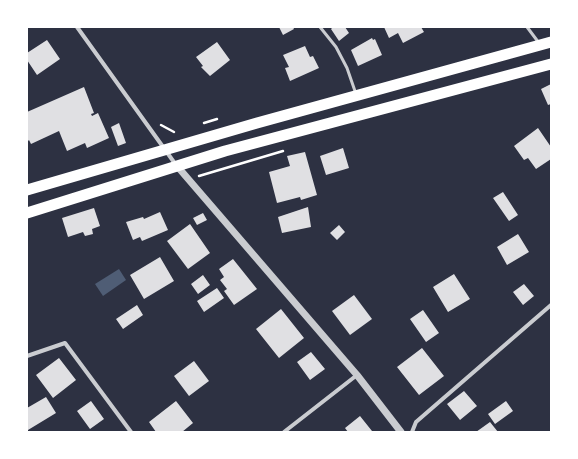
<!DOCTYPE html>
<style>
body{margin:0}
#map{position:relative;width:578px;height:459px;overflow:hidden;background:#2d3142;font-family:"Alegreya Sans",sans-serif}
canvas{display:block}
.frame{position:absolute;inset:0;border:28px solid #fff;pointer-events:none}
</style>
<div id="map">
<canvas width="578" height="459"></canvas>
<div class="frame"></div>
</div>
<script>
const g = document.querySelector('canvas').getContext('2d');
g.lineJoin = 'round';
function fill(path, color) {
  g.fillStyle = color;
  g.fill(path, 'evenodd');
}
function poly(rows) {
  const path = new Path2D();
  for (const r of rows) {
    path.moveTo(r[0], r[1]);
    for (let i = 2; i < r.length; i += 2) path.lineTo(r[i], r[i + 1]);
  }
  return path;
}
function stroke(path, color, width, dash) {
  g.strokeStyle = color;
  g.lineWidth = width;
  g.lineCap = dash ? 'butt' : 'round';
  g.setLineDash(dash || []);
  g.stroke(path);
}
fill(poly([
 [119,269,126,280,103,296,95,284]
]), '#4f5d75');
fill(poly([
 [279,27,293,27,294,29,283,35],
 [333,27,345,27,349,33,339,41,331,29],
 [384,27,421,27,424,32,403,43,398,33,389,38],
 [372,38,373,40,375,39,382,55,358,66,351,50],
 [47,40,60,59,37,75,27,60,27,53],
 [217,42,230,60,210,76,201,67,203,66,196,57],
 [305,46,310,57,313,56,319,68,290,81,285,68,289,67,283,55],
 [551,84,551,104,548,105,541,89],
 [84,87,94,113,91,114,92,116,98,113,109,138,87,148,85,143,67,151,59,131,31,144,29,140,28,141,27,112],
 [119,123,126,143,118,146,111,127],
 [538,128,551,147,551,159,536,169,528,158,524,160,514,146],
 [343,148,349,168,326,175,320,156],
 [305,152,317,195,301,200,300,197,277,203,269,172,290,166,287,156],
 [503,192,518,215,509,221,493,198],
 [308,207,311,227,282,233,278,217],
 [94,208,100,226,92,229,93,234,85,236,83,232,68,237,62,218],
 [160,212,168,230,142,241,140,237,133,240,126,222,143,217,144,219],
 [203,213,207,220,197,225,193,218],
 [190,224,210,253,188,269,167,241],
 [339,225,345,232,337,240,330,233],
 [518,234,529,252,507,265,497,247],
 [160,257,174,281,144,299,130,275],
 [233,259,257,289,234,305,224,291,227,289,220,280,224,277,219,269],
 [454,274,470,299,448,312,433,287],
 [203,275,210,285,198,294,191,284],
 [524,284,534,296,523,305,513,292],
 [217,288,224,298,204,312,197,301],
 [354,295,372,319,350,335,332,311],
 [137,305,143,315,123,329,116,319],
 [281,309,304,338,279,358,256,329],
 [423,310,439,333,426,342,410,319],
 [422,348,444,376,419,395,397,367],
 [311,352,325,369,310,380,297,362],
 [59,358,76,380,53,398,36,375],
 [194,361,209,381,189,396,174,376],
 [464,391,477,406,460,420,447,404],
 [46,397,56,413,28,430,27,408],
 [91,401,104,419,90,429,77,411],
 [176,401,193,423,182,432,156,432,149,422],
 [506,401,513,411,495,424,488,414],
 [360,416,372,431,348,432,345,428],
 [490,422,498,432,476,432]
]), '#e0e0e3');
stroke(poly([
 [204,123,217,119],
 [161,125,174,132],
 [199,176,283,151]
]), '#fff', 2.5);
stroke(poly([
 [320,27,336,47,347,68,356,94],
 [527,27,539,43]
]), '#caccd0', 3);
stroke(poly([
 [77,27,176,165],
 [27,356,65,343,131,432],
 [284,432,357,375],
 [412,432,416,422,551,305]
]), '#caccd0', 4);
stroke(poly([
 [177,166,357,375,401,432]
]), '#caccd0', 7);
stroke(poly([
 [27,190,257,123,551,42],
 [27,213,225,151,551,64]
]), '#fff', 11);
</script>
